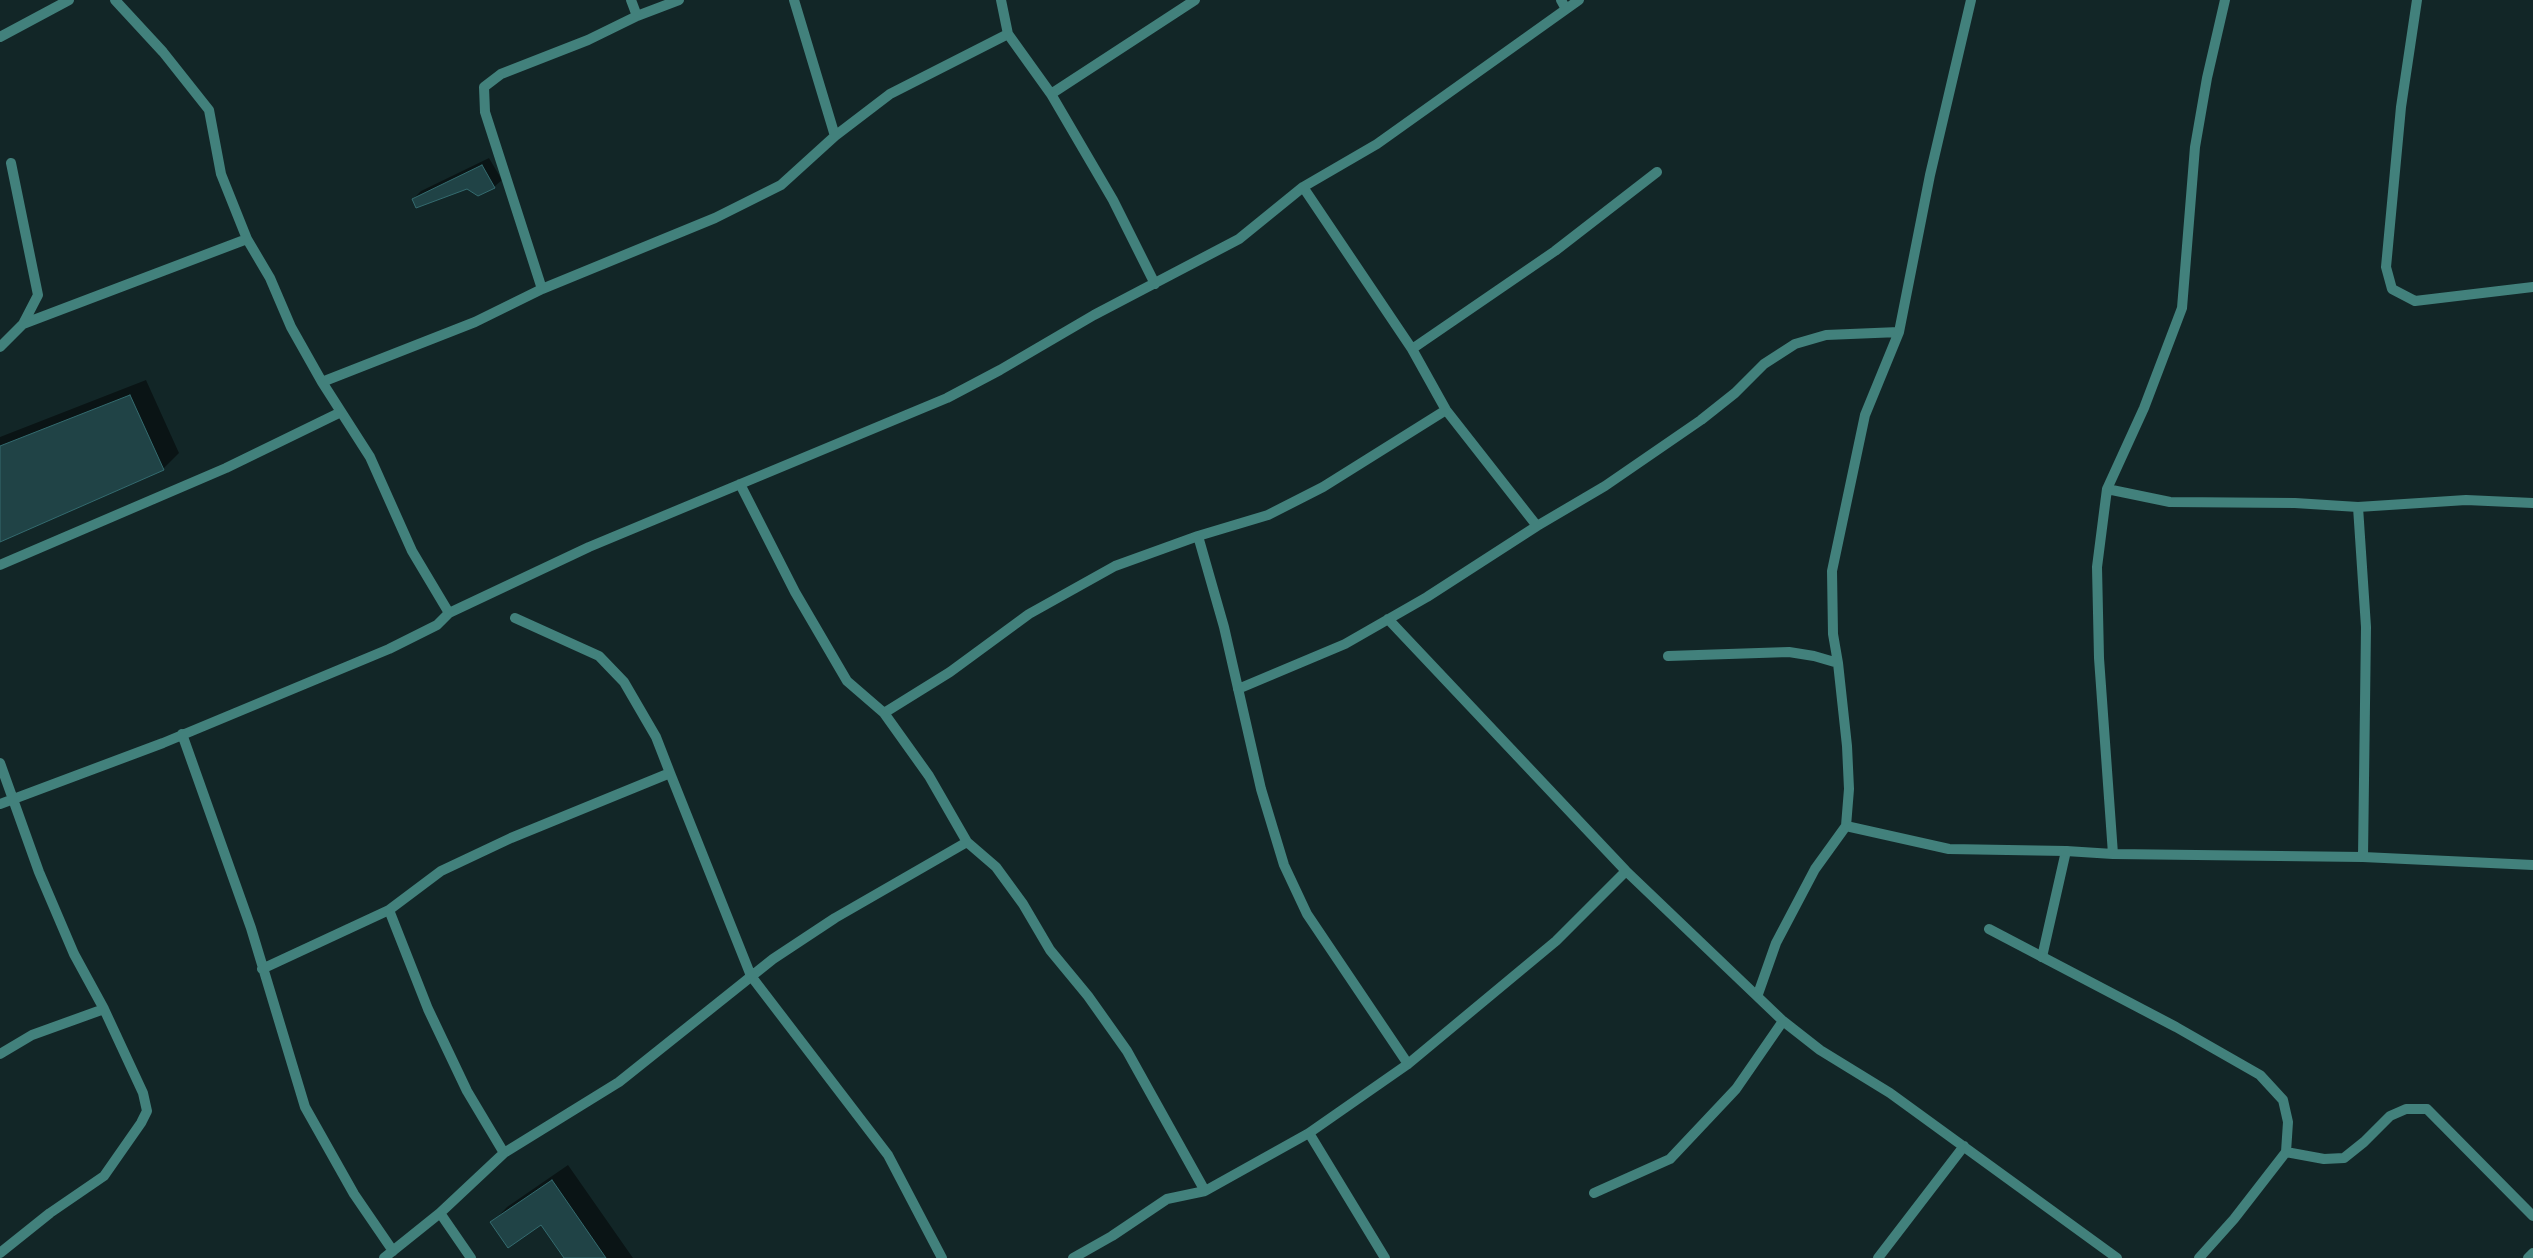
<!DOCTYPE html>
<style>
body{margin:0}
canvas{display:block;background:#122627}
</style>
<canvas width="2533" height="1258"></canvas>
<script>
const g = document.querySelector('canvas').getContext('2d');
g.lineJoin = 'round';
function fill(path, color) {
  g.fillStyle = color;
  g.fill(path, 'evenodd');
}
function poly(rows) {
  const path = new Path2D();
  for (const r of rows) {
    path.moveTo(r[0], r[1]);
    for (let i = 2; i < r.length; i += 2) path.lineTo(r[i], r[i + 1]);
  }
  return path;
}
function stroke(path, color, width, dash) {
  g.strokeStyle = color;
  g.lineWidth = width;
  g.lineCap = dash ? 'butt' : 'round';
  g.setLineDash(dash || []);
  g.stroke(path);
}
fill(poly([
 [489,158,502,180,494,187,467,188,413,199,421,191],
 [146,380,179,453,163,469,0,541,0,437],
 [568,1165,633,1258,566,1258,542,1224,492,1223,507,1207]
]), '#0007');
const building = poly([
 [482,165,495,188,478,196,467,189,416,208,412,199,482,165],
 [130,395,164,470,0,542,0,446,130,395],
 [552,1180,606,1258,564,1258,541,1225,508,1248,490,1222,552,1180]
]);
fill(building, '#204346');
stroke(building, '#346b6f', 1);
stroke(poly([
 [2042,957,2066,851]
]), '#42817c', 10);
stroke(poly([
 [115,0,163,52,209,110,221,174,247,239,270,278,291,327,322,382,370,457,412,551,449,613],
 [631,0,637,16],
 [794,0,835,136],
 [1001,0,1008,34,1051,94,1113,200,1155,284],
 [1561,0,1566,9],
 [2417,0,2401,107,2386,267,2392,289,2415,301,2533,287],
 [0,37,69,0],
 [1051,94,1195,0],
 [1303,187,1412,349,1446,410,1537,526],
 [542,289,485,112,484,87,501,74,588,40,637,16,679,0],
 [23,324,247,239],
 [0,347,23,324,38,295,11,163],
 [1412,349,1555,251,1657,172],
 [322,382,475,322,542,289,715,218,781,185,835,136,890,94,1008,34],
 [740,484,795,592,847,681,884,713,929,776,967,842,996,867,1023,904,1050,950,1088,996,1127,1051,1205,1191],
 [2107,489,2170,502,2295,503,2358,507,2466,500,2533,503],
 [2358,507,2366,627,2363,857],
 [1198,536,1224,627,1261,789,1284,865,1307,914,1408,1064],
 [0,565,226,468,341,412],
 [1388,619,1626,871,1783,1021,1820,1050,1890,1093,2117,1258],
 [1668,656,1789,652,1814,656,1838,663],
 [1238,689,1345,644,1427,597,1537,526,1605,486,1701,420,1735,393,1764,364,1795,344,1826,335,1899,332],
 [884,713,950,672,1029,614,1115,566,1198,536,1268,515,1323,487,1446,410],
 [182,734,251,928,305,1107,354,1194,393,1251],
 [0,763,39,872,74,954,104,1009,143,1093,147,1111,141,1123,104,1176,50,1213,0,1253],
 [670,773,751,976,888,1155,942,1258],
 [0,804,163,743,389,649,437,625,449,613,589,547,947,398,1000,370,1094,315,1239,239,1303,187,1377,144,1579,0],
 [1846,826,1949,849,2066,851,2113,854,2363,857,2533,865],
 [2113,854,2099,658,2097,567,2107,489,2144,408,2182,308,2195,147,2207,78,2225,0],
 [389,910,428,1009,467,1091,504,1153],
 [1989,929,2176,1027,2260,1075,2283,1100,2288,1122,2286,1152,2234,1219,2199,1258],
 [262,969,389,910,441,871,511,838,670,773,656,737,624,682,599,656,515,618],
 [1758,994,1776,943,1815,869,1846,826,1849,789,1847,746,1838,663,1833,634,1832,571,1865,415,1899,332,1930,175,1971,0],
 [0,1054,32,1035,104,1009],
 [1309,1133,1385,1258],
 [2286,1152,2324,1159,2344,1158,2364,1142,2390,1116,2406,1109,2427,1109,2533,1216],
 [1594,1193,1670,1159,1736,1089,1783,1021],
 [440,1213,471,1258],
 [384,1258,440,1213,504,1153,619,1082,773,959,835,918,967,842],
 [1073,1258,1112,1236,1167,1199,1205,1191,1309,1133,1408,1064,1556,941,1626,871],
 [1878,1258,1964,1146],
 [2528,1258,2533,1253]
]), '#42817c', 10);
</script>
